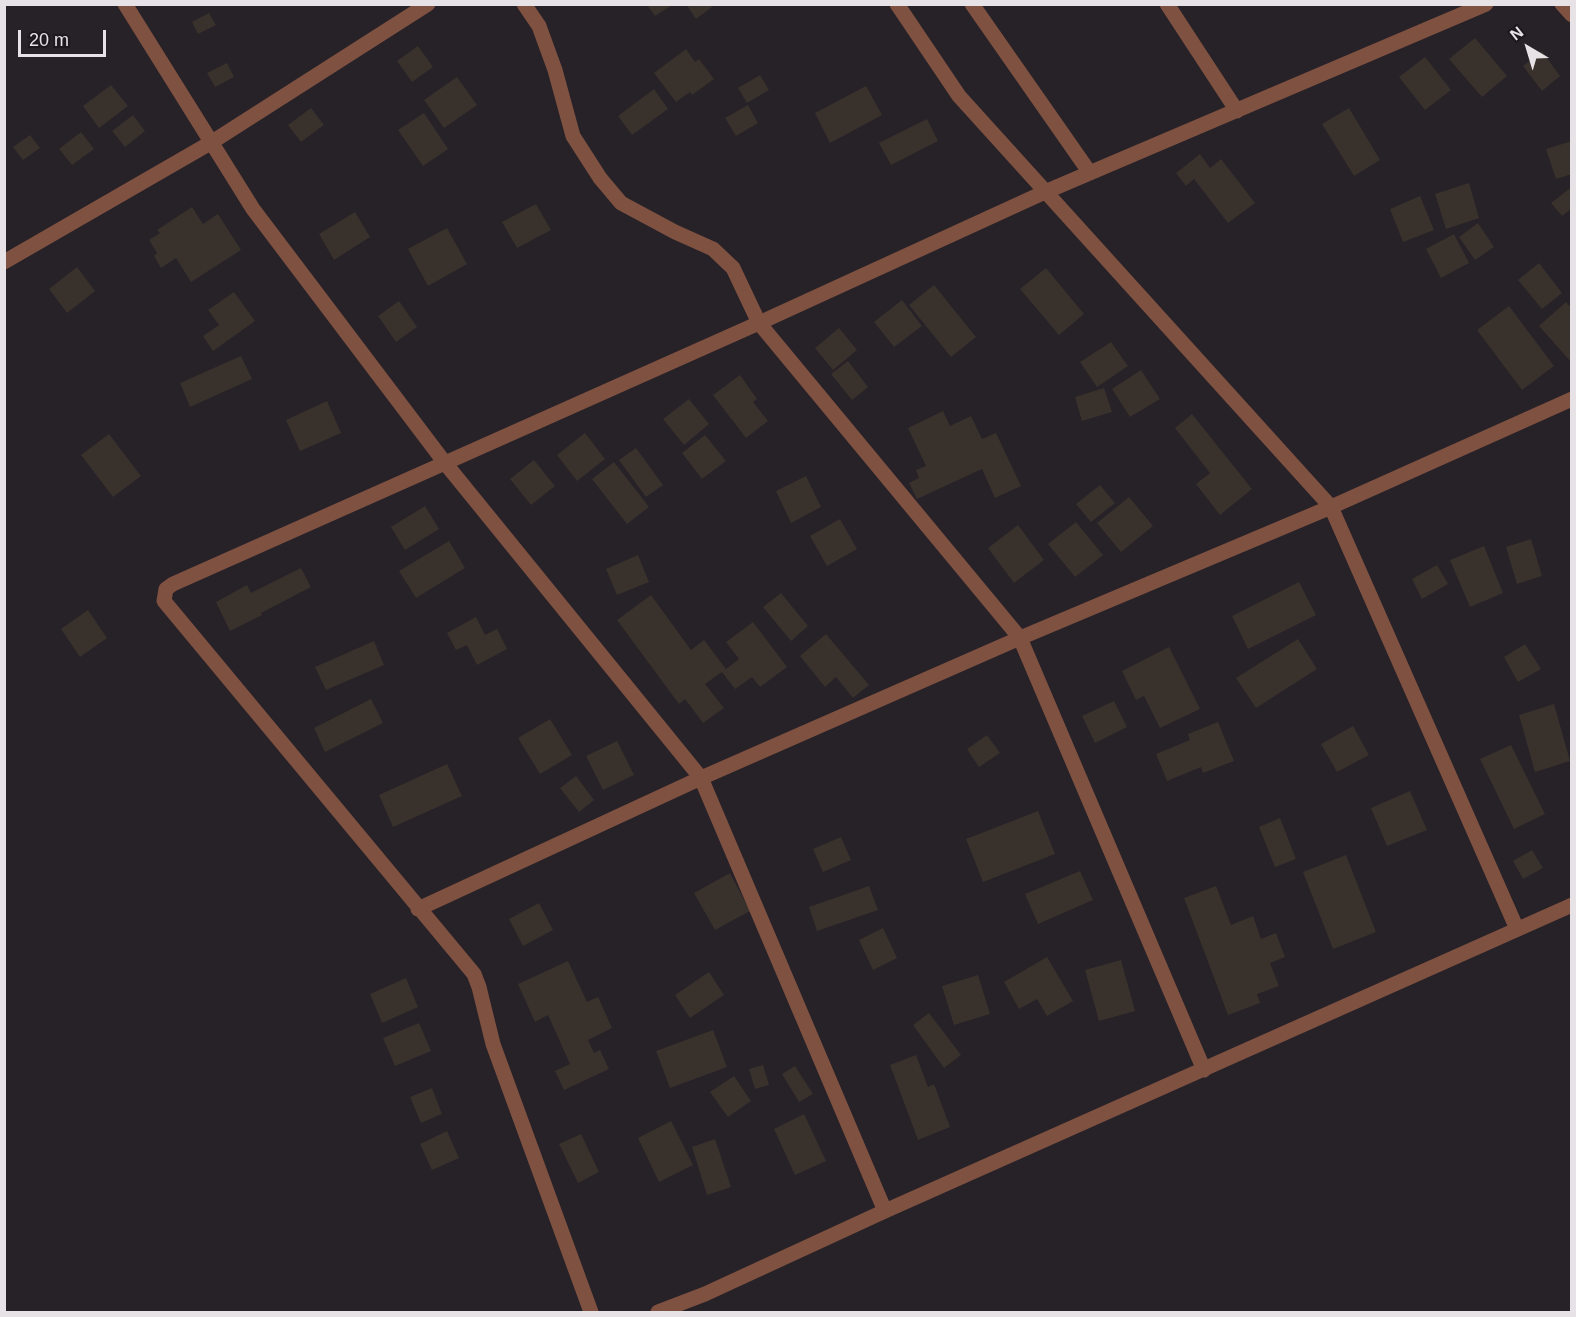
<!DOCTYPE html>
<style>
body{margin:0}
#map{position:relative;width:1576px;height:1317px;overflow:hidden;background:#272128;font-family:Arial,sans-serif}
canvas{display:block}
.frame{position:absolute;inset:0;border:6px solid #e6e2e6;pointer-events:none}
.north{position:absolute;left:1498px;top:18px;width:60px;height:60px;-webkit-text-stroke:4px #1d181e;paint-order:stroke;rotate:322deg;font-size:16px;font-weight:700;line-height:24px;text-align:center;color:#e6e2e6}
.north::after{content:'';display:block;margin:auto;width:21px;height:27px;background:#e6e2e6;clip-path:polygon(50% 0,100% 100%,50% 72%,0 100%)}
.scale{position:absolute;left:18px;top:30px;width:88px;height:27px;box-sizing:border-box;border:3px solid #e6e2e6;border-top:0;padding-left:8px;font-size:18px;line-height:21px;white-space:nowrap;color:#e6e2e6;-webkit-text-stroke:4px #1d181e;paint-order:stroke}
</style>
<div id="map">
<canvas width="1576" height="1317"></canvas>
<div class="frame"></div>
<div class="north">N</div>
<div class="scale">20 m</div>
</div>
<script>
const g = document.querySelector('canvas').getContext('2d');
g.lineJoin = 'round';
function fill(path, color) {
  g.fillStyle = color;
  g.fill(path, 'evenodd');
}
function poly(rows) {
  const path = new Path2D();
  for (const r of rows) {
    path.moveTo(r[0], r[1]);
    for (let i = 2; i < r.length; i += 2) path.lineTo(r[i], r[i + 1]);
  }
  return path;
}
function stroke(path, color, width, dash) {
  g.strokeStyle = color;
  g.lineWidth = width;
  g.lineCap = dash ? 'butt' : 'round';
  g.setLineDash(dash || []);
  g.stroke(path);
}
fill(poly([
 [686,4,716,4,696,19],
 [647,5,672,5,655,16],
 [209,13,216,25,198,34,192,22],
 [1475,38,1507,76,1482,97,1449,59],
 [418,46,433,67,412,82,397,61],
 [686,49,695,62,699,59,714,79,692,95,690,92,676,102,654,73],
 [1542,51,1560,76,1542,91,1523,66],
 [1425,57,1451,90,1425,110,1399,77],
 [227,63,234,77,215,87,207,73],
 [760,75,769,90,747,103,738,88],
 [457,77,477,105,444,128,424,100],
 [111,85,128,106,99,128,83,106],
 [866,86,882,115,830,143,815,113],
 [654,89,668,109,632,135,618,116],
 [748,105,758,123,736,136,725,118],
 [311,108,324,125,301,142,288,125],
 [1349,108,1380,160,1354,176,1322,124],
 [424,113,448,149,423,166,398,130],
 [133,115,145,131,125,147,112,131],
 [927,119,938,141,891,165,879,143],
 [81,132,94,149,72,165,59,149],
 [30,135,40,148,23,160,13,147],
 [1572,141,1572,174,1556,179,1546,149],
 [1200,154,1210,168,1221,159,1255,203,1228,223,1194,179,1186,186,1176,173],
 [1469,183,1479,218,1446,229,1435,194],
 [1569,189,1572,192,1572,208,1562,216,1551,203],
 [1420,196,1434,230,1403,242,1390,209],
 [536,204,551,230,517,248,502,222],
 [192,207,203,224,218,214,241,250,191,282,176,258,161,268,154,256,157,253,149,240,160,233,157,230],
 [355,212,370,237,334,260,319,234],
 [1478,223,1494,247,1475,260,1459,237],
 [447,228,467,264,428,286,408,249],
 [1454,234,1469,263,1441,278,1426,249],
 [1539,263,1562,293,1542,309,1518,280],
 [77,267,95,291,67,313,49,289],
 [1046,268,1084,314,1059,335,1020,289],
 [934,285,976,337,951,357,909,305],
 [234,292,255,321,213,351,203,336,219,325,208,310],
 [902,300,922,326,894,347,874,322],
 [399,301,417,327,396,342,378,316],
 [1566,302,1572,309,1572,363,1539,326],
 [1509,306,1554,366,1522,390,1477,330],
 [839,328,857,350,833,370,815,348],
 [1111,342,1128,366,1097,387,1080,362],
 [241,356,252,379,190,407,180,383],
 [848,361,868,387,852,400,831,374],
 [1141,370,1160,399,1130,417,1112,389],
 [740,375,757,399,753,402,768,421,746,438,713,395],
 [1104,388,1112,412,1082,421,1075,397],
 [689,399,709,424,684,445,663,419],
 [327,401,341,433,300,451,286,420],
 [943,411,950,426,971,416,982,439,996,433,1021,486,995,498,982,469,917,499,909,483,919,478,916,470,926,466,908,428],
 [1192,414,1252,489,1220,515,1196,484,1210,473,1175,428],
 [585,433,605,459,577,481,557,455],
 [109,434,141,476,113,497,81,455],
 [705,435,726,461,702,479,682,453],
 [636,448,663,485,646,497,619,460],
 [534,460,555,486,531,505,510,479],
 [614,462,649,507,627,524,592,479],
 [806,476,821,507,791,523,776,491],
 [1100,485,1115,503,1091,522,1076,504],
 [1129,497,1153,526,1121,552,1097,523],
 [425,506,439,529,405,550,391,527],
 [840,519,857,549,827,566,810,536],
 [1076,522,1103,555,1075,577,1048,544],
 [1018,525,1044,560,1014,583,988,548],
 [1531,539,1542,576,1517,584,1506,547],
 [449,541,465,568,416,598,399,571],
 [1484,546,1503,593,1470,607,1450,560],
 [638,555,649,582,617,595,606,569],
 [1437,565,1448,584,1422,599,1412,579],
 [301,568,311,587,261,613,262,615,230,631,216,602,247,585,251,593],
 [1299,582,1316,615,1248,649,1232,616],
 [781,593,808,626,791,641,763,607],
 [651,595,691,650,704,640,726,669,739,659,726,642,753,622,787,667,760,687,752,677,735,689,722,672,705,684,724,708,703,723,685,699,679,704,617,620],
 [88,610,107,638,80,657,61,629],
 [476,617,485,635,497,629,507,649,477,665,467,645,456,650,447,633],
 [826,634,869,685,853,698,836,677,825,687,800,656],
 [1298,639,1317,669,1256,708,1236,678],
 [374,641,384,665,326,690,315,667],
 [1525,644,1541,669,1518,682,1504,657],
 [1169,647,1200,709,1160,728,1144,696,1136,700,1122,671],
 [371,699,383,723,325,752,314,728],
 [1114,701,1127,727,1095,743,1082,716],
 [1554,704,1570,761,1535,772,1519,715],
 [550,719,572,755,540,774,518,738],
 [1218,722,1234,761,1203,773,1201,767,1167,781,1156,754,1190,740,1188,734],
 [1353,726,1369,755,1337,772,1321,744],
 [987,735,1000,753,979,767,967,749],
 [617,741,634,775,603,790,586,756],
 [1511,745,1545,814,1514,829,1480,759],
 [447,764,462,796,393,827,379,795],
 [576,776,594,800,579,812,560,788],
 [1410,791,1427,830,1387,846,1371,808],
 [1038,811,1055,854,983,882,966,839],
 [1280,818,1296,859,1275,867,1259,827],
 [841,837,851,860,823,872,813,849],
 [1532,850,1543,868,1523,879,1513,861],
 [1346,855,1376,932,1333,949,1303,872],
 [1080,871,1093,900,1038,924,1025,894],
 [730,873,750,911,715,930,694,893],
 [869,886,878,910,817,931,809,907],
 [1216,886,1231,925,1253,916,1261,939,1276,933,1285,957,1270,963,1279,986,1257,994,1260,1003,1228,1015,1184,898],
 [539,903,553,930,523,946,509,919],
 [883,928,897,958,873,970,859,940],
 [1047,957,1073,1001,1047,1016,1037,999,1019,1009,1004,982],
 [1121,960,1135,1011,1099,1021,1085,970],
 [568,961,587,1002,598,997,612,1028,588,1040,594,1053,600,1050,609,1069,564,1090,555,1071,570,1064,548,1015,535,1022,518,984],
 [709,972,724,995,690,1018,675,995],
 [978,975,990,1014,954,1025,942,986],
 [406,978,418,1007,382,1023,370,994],
 [929,1013,961,1055,944,1068,913,1025],
 [419,1023,431,1051,395,1066,383,1038],
 [713,1030,727,1067,670,1088,656,1051],
 [916,1055,928,1087,934,1084,950,1127,918,1140,890,1065],
 [763,1065,769,1085,755,1089,749,1069],
 [795,1066,813,1094,799,1102,782,1074],
 [734,1076,751,1101,728,1117,710,1092],
 [432,1088,442,1114,421,1123,410,1097],
 [804,1114,826,1161,795,1175,774,1129],
 [671,1121,693,1165,659,1182,638,1138],
 [447,1131,459,1158,432,1170,420,1144],
 [581,1134,599,1172,578,1183,559,1144],
 [715,1139,731,1187,707,1195,692,1147]
]), '#39322c');
stroke(poly([
 [125,4,253,209,445,463,173,584,166,589,164,601,474,974,479,987,493,1044,591,1312],
 [524,4,539,26,555,70,573,136,600,178,621,203,675,232,713,249,733,268,759,323,1020,638,1204,1070],
 [897,4,959,96,1331,507,1517,929],
 [972,4,1090,173],
 [1167,4,1237,111],
 [1562,4,1572,15],
 [4,262,212,142,428,4],
 [418,909,701,778,1020,638,1331,507,1572,399],
 [885,1211,701,778,445,463,759,323,1045,192,1486,4],
 [658,1312,705,1294,885,1211,1572,905]
]), '#7f5141', 15);
</script>
